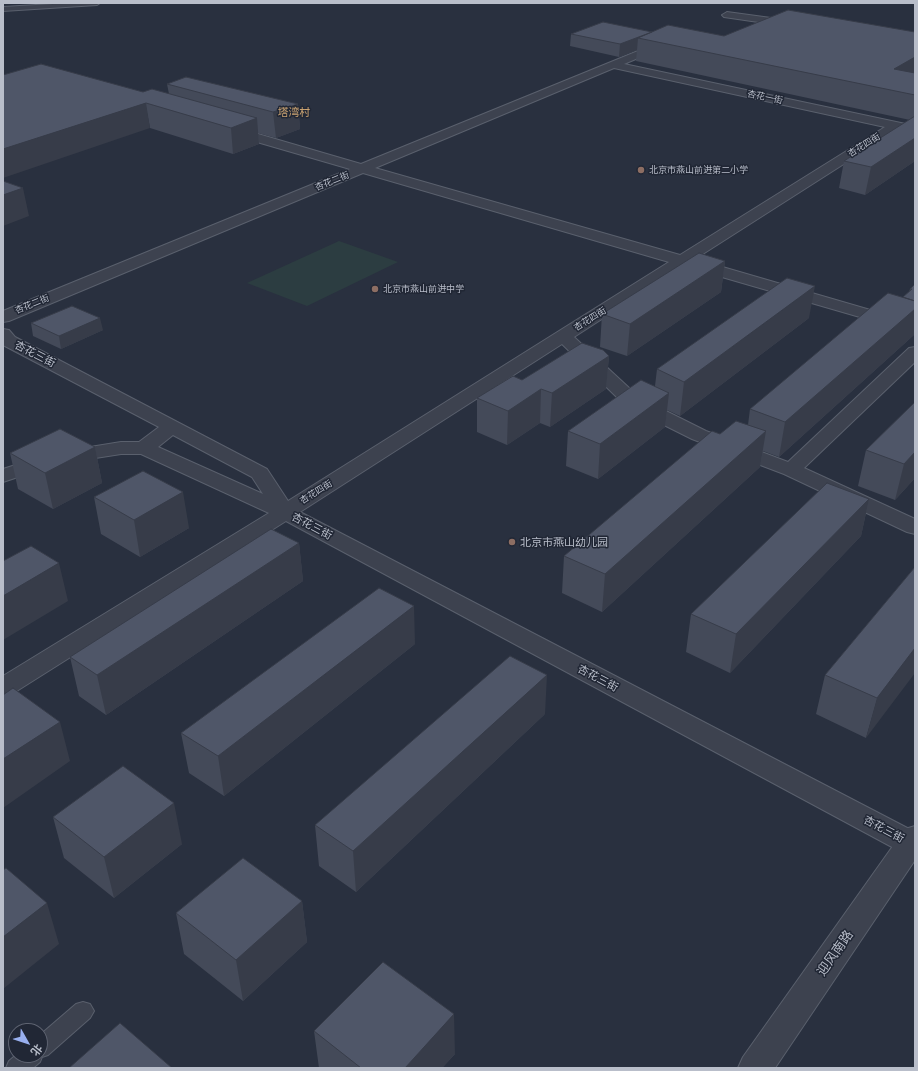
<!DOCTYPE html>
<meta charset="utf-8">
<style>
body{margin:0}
#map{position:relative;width:918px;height:1071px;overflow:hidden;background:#29303f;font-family:Ubuntu,"Noto Sans SC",sans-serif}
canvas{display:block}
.frame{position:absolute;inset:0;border:4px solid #b9beca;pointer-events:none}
.north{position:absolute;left:8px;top:1023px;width:40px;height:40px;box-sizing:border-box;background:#212735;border:1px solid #5e6371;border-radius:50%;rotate:129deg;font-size:11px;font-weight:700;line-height:16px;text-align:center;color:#b9beca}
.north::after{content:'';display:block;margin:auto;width:14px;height:18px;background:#99b0ef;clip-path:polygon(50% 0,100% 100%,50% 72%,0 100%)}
</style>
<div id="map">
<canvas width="918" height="1071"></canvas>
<div class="frame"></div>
<div class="north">北</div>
</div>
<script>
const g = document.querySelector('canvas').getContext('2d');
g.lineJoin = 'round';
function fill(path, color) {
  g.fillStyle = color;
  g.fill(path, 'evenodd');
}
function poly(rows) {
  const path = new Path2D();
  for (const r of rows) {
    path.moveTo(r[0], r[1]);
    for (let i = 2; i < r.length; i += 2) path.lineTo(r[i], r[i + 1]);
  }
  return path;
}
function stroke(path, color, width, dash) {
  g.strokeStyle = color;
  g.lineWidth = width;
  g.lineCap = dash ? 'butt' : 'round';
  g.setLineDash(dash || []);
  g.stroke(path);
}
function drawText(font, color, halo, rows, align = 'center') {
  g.font = font + ' Ubuntu,"Noto Sans SC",sans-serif';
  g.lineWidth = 3;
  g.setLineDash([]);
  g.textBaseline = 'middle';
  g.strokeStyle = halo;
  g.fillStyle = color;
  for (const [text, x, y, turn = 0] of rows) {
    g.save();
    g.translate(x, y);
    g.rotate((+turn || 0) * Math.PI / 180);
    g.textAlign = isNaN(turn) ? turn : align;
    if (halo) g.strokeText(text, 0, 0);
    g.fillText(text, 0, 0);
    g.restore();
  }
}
fill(poly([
 [339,241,398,262,307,306,247,283]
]), '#2c3d41');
const service = poly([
 [69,3,100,3,97,5,3,11,3,7,69,3],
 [83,1002,90,1004,94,1011,90,1018,48,1055,42,1057,40,1062,33,1068,6,1068,9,1061,16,1055,40,1055,40,1035,76,1004,83,1002]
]);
const minor = poly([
 [727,12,793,21,798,24,793,27,724,17,722,15,727,12],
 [660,42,664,43,665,45,664,47,624,64,915,126,915,134,897,130,695,259,915,323,915,333,684,266,574,337,640,398,706,431,788,462,909,348,915,347,915,362,804,468,915,519,915,534,907,532,784,474,692,439,626,406,562,344,300,512,915,832,915,857,905,854,286,521,12,694,3,697,3,676,269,513,141,454,121,454,57,464,3,482,3,469,53,453,121,442,139,442,159,427,3,345,3,329,9,330,15,337,267,469,288,501,669,262,363,173,9,321,3,322,3,311,350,169,226,133,224,130,226,127,234,127,361,164,660,42],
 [614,68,885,127,680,255,375,168,614,68],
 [173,435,252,477,263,494,158,447,173,435]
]);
const tertiary = poly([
 [915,826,915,860,775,1068,738,1068,743,1057,905,829,915,826]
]);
stroke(service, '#5a606d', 2);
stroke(minor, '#5a606d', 2);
stroke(tertiary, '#5a606d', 2);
fill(service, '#3d424f');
fill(minor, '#3d424f');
fill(tertiary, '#3d424f');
fill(poly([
 [652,32,724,36,915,32,915,161,865,195,839,188,844,161,910,120,636,61,637,50,619,57,570,46,571,34],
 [167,84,298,104,300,129,276,138,258,133,259,144,233,154,150,128,143,92,169,94],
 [725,261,721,292,627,356,600,347,602,314],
 [915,284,915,334,779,457,763,451,760,467,602,612,562,593,564,556,720,434,748,425,750,409,903,297,909,292,910,289],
 [809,318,680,416,667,410,665,427,598,479,566,466,568,431,655,386,657,369],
 [31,323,103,330,61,349,33,336],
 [609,356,606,389,550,427,540,423,507,445,477,432,477,398],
 [915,402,915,478,895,500,858,486,866,450],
 [95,447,102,483,53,509,18,489,10,453],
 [94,497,189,528,140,557,101,534],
 [869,499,861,536,730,673,686,652,691,614],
 [299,543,303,581,106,715,79,696,70,657],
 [915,567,866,738,816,714,825,675],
 [415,644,224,796,189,773,181,733],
 [545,714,356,892,319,866,315,825],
 [53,817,182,844,114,898,64,858],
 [302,901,307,942,243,1001,184,954,176,913],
 [314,1031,455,1054,442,1068,319,1068]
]), '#444a59');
fill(poly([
 [652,32,638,38,637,50,619,57,620,44],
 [915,57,915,77,894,69],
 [146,103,150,128,3,178,3,149],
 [298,104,300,129,276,138,273,112],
 [257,118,259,144,233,154,231,128],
 [915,138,915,161,865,195,871,167],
 [23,188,29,216,3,226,3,195],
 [725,261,721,292,627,356,630,324],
 [815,286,809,318,680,416,684,382],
 [915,309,915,334,779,457,785,422],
 [100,318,103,330,61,349,59,336],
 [609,356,606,389,550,427,552,393],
 [541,389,540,423,507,445,508,411],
 [669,393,665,427,598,479,600,444],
 [766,431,760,467,602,612,605,574],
 [95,447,102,483,53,509,45,473],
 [915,452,915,478,895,500,904,464],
 [183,492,189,528,140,557,134,520],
 [869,499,861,536,730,673,736,634],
 [299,543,303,581,106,715,97,675],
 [59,563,68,601,3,640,3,596],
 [414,606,415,644,224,796,218,756],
 [915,648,915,673,866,738,877,698],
 [547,675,545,714,356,892,353,851],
 [60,722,70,761,3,808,3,759],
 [174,803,182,844,114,898,104,857],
 [302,901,307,942,243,1001,236,960],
 [47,903,59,944,3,989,3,937],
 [454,1014,455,1054,442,1068,405,1068]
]), '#373c49');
const building = poly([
 [788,10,915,32,915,57,894,69,915,73,915,95,638,38,668,25,724,36,788,10],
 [603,22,652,32,620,44,571,34,603,22],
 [41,64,143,92,152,89,257,118,231,128,146,103,3,149,3,75,41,64],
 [186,77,298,104,273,112,167,84,186,77],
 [915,116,915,138,871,167,844,161,915,116],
 [3,181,23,188,3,195,3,181],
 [699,253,725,261,630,324,602,314,699,253],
 [787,278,815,286,684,382,657,369,787,278],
 [915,284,915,301,903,297,912,289,910,289,915,284],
 [888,293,915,301,915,309,785,422,750,409,888,293],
 [72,306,100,318,59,336,31,323,72,306],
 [582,343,603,350,609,356,552,393,541,389,508,411,477,398,513,376,522,380,582,343],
 [641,380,669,393,600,444,568,431,641,380],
 [915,402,915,452,904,464,866,450,915,402],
 [736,421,766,431,605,574,564,556,712,431,720,434,736,421],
 [60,429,95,447,45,473,10,453,60,429],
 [143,471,183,492,134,520,94,497,143,471],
 [827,483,869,499,736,634,691,614,827,483],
 [271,529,299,543,97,675,70,657,271,529],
 [31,546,59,563,3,596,3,561,31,546],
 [915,567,915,648,877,698,825,675,915,567],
 [379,588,414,606,218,756,181,733,379,588],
 [510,656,547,675,353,851,315,825,510,656],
 [13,688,60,722,3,759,3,695,13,688],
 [123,766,174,803,104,857,53,817,123,766],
 [243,858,302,901,236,960,176,913,243,858],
 [6,868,47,903,3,937,3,870,6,868],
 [383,962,454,1014,405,1068,361,1068,314,1031,383,962],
 [120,1023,172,1068,69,1068,120,1023]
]);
fill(building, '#4f5668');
stroke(building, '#373c49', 1);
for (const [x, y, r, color] of [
 [641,170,4,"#8d6e63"],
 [375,289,4,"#8d6e63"],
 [512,542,4,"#8d6e63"]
]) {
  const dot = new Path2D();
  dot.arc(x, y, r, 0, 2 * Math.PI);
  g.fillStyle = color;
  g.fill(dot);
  stroke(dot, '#212735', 1.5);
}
drawText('9px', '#b9beca', '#212735', [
 ["杏花一街",765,97,12],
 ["杏花四街",864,145,-32],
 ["杏花二街",332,181,-22],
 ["杏花二街",32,304,-22],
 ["杏花四街",590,319,-32],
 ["杏花四街",316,492,-32]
]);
drawText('9px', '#b9beca', '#212735', [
 ["北京市燕山前进第二小学",649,170],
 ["北京市燕山前进中学",383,289]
], 'left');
drawText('11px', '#cca472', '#212735', [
 ["塔湾村",294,112]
]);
drawText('11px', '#b9beca', '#212735', [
 ["杏花三街",35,354,27],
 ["杏花三街",312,526,28],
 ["杏花三街",598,678,28],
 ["杏花三街",884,829,28]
]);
drawText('11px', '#b9beca', '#212735', [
 ["北京市燕山幼儿园",520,542]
], 'left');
drawText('13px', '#b9beca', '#212735', [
 ["迎风南路",835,953,-55]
]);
</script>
